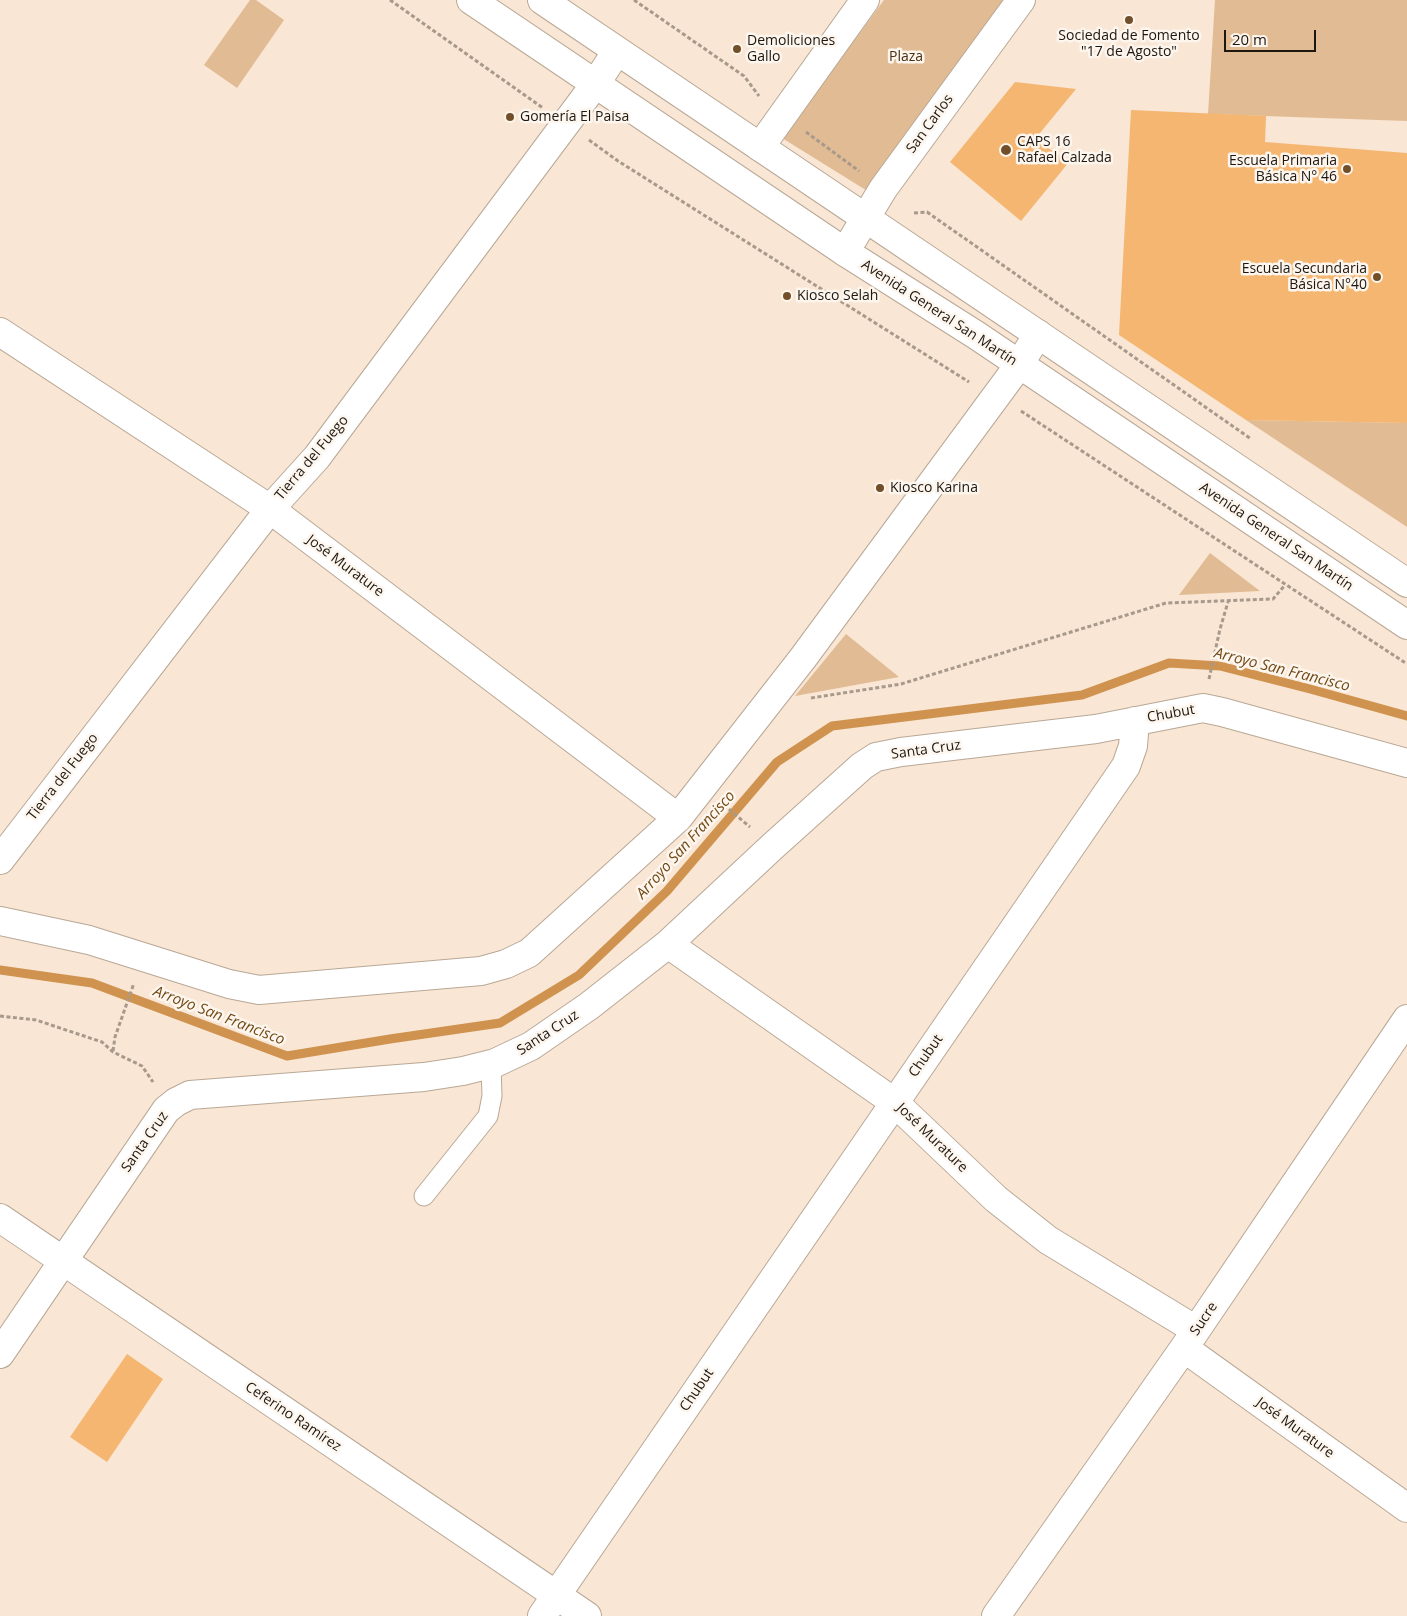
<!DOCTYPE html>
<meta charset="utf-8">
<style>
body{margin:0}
#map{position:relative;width:1407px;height:1616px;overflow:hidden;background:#f9e6d4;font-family:"Open Sans",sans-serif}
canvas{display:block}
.scale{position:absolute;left:1224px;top:30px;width:92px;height:22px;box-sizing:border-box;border:2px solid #1d1710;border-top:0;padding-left:6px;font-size:15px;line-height:18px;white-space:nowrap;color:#1d1710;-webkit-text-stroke:4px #fdf6ee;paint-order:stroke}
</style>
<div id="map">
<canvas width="1407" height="1616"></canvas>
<div class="scale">20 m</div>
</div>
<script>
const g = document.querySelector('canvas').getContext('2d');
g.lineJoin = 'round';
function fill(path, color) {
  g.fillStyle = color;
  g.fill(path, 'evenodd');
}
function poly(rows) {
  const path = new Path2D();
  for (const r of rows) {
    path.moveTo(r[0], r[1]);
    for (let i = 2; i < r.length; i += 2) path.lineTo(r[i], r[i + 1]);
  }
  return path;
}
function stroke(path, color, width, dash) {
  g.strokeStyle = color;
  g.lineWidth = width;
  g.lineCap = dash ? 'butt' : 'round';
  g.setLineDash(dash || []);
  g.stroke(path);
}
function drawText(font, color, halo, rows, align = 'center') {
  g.font = font + ' "Open Sans",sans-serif';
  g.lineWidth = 5;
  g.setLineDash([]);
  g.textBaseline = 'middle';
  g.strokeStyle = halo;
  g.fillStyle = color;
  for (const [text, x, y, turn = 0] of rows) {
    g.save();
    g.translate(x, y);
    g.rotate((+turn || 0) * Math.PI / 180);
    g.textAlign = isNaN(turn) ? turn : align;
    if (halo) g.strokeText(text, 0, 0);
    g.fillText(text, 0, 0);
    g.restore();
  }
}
fill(poly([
 [250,0,256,0,284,20,237,88,204,65],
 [884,0,1012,0,869,192,782,138],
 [1215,0,1407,0,1407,121,1208,114],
 [1246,420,1407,423,1407,527],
 [1210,553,1260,591,1179,595],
 [846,634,899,677,795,696]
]), '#e1bb93');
stroke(poly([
 [0,970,92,983,287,1056,390,1039,500,1023,579,975,667,891,777,762,832,726,1082,695,1169,663,1220,666,1310,689,1407,716]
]), '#cf934f', 9);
fill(poly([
 [1015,82,1076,89,1035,139,1069,162,1021,221,950,162],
 [1131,110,1266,116,1265,142,1407,153,1407,423,1246,420,1119,335],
 [127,1354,163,1379,107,1462,70,1437]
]), '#f4b671');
const service = poly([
 [424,1196,488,1116,492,1096,491,1065]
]);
const minor = poly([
 [760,147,865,0],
 [845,252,883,189,1021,0],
 [0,332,270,509,678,818],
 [0,860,270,509,317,457,596,83,617,51],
 [0,921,89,940,229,984,259,990,481,971,506,964,529,953,678,818,803,658,1019,365,1038,334],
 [668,944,894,1102,996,1199,1048,1240,1196,1330],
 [0,1218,587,1616],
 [1184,1348,1407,1508],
 [0,1354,166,1110,176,1102,190,1095,424,1077,463,1071,495,1063,531,1046,589,1006,668,944,773,846,862,766,876,757,901,752,1096,729,1203,708,1222,712,1407,763],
 [542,1616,1126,766,1133,746,1135,721],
 [996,1616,1184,1348,1407,1019]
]);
const secondary = poly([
 [471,0,845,252,976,335,1407,625],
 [542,0,1407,583]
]);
stroke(service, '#b9a896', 21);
stroke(minor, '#b9a896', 30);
stroke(secondary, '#b9a896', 30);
stroke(poly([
 [390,0,543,108],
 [634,0,744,76,759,96],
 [806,132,859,171],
 [589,140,618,161,969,382],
 [914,213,927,212,1251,439],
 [1021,411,1407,664],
 [1209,679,1220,629,1228,602],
 [811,698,901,684,1166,603,1273,599,1285,585],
 [724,805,750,827],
 [0,1016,36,1020,102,1042,113,1052,142,1066,153,1082],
 [113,1051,115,1037,134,983]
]), '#a7998b', 3, [4, 2.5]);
stroke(service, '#fff', 19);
stroke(minor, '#fff', 28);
stroke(secondary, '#fff', 28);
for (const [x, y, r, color] of [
 [1129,20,5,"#724f28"],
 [737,49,5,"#724f28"],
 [510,117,5,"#724f28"],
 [1006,150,6,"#724f28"],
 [1347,169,5,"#724f28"],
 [1377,277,5,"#724f28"],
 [787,296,5,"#724f28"],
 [880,488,5,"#724f28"]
]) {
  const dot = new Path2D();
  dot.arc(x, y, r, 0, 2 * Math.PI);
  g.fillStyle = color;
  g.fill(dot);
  stroke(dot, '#fdf6ee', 2);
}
drawText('14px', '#1d1710', '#fdf6ee', [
 ["Sociedad de Fomento",1129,36,"center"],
 ["\"17 de Agosto\"",1129,52,"center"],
 ["Demoliciones",747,41],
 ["Gallo",747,57],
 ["Gomería El Paisa",520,117],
 ["CAPS 16",1017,142],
 ["Rafael Calzada",1017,158],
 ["Escuela Primaria",1337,161,"right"],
 ["Básica N° 46",1337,177,"right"],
 ["Escuela Secundaria",1367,269,"right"],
 ["Básica N°40",1367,285,"right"],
 ["Kiosco Selah",797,296],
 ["Kiosco Karina",890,488]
], 'left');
drawText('14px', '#482f11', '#fdf6ee', [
 ["Plaza",906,57]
]);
drawText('14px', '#1d1710', '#fdf6ee', [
 ["San Carlos",930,124,-54],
 ["Avenida General San Martín",939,313,33],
 ["Tierra del Fuego",312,458,-50],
 ["Avenida General San Martín",1276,537,34],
 ["José Murature",345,566,37],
 ["Chubut",1171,714,-10],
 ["Santa Cruz",926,750,-8],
 ["Tierra del Fuego",63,777,-52],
 ["Santa Cruz",548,1033,-33],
 ["Chubut",926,1056,-55],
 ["José Murature",932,1138,44],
 ["Santa Cruz",145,1142,-55],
 ["Sucre",1204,1319,-56],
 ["Chubut",697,1390,-56],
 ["Ceferino Ramírez",293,1417,34],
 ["José Murature",1295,1428,36]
]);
drawText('italic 15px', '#724916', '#fdf6ee', [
 ["Arroyo San Francisco",1282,670,14],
 ["Arroyo San Francisco",686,845,-48],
 ["Arroyo San Francisco",219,1016,21]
]);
</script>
